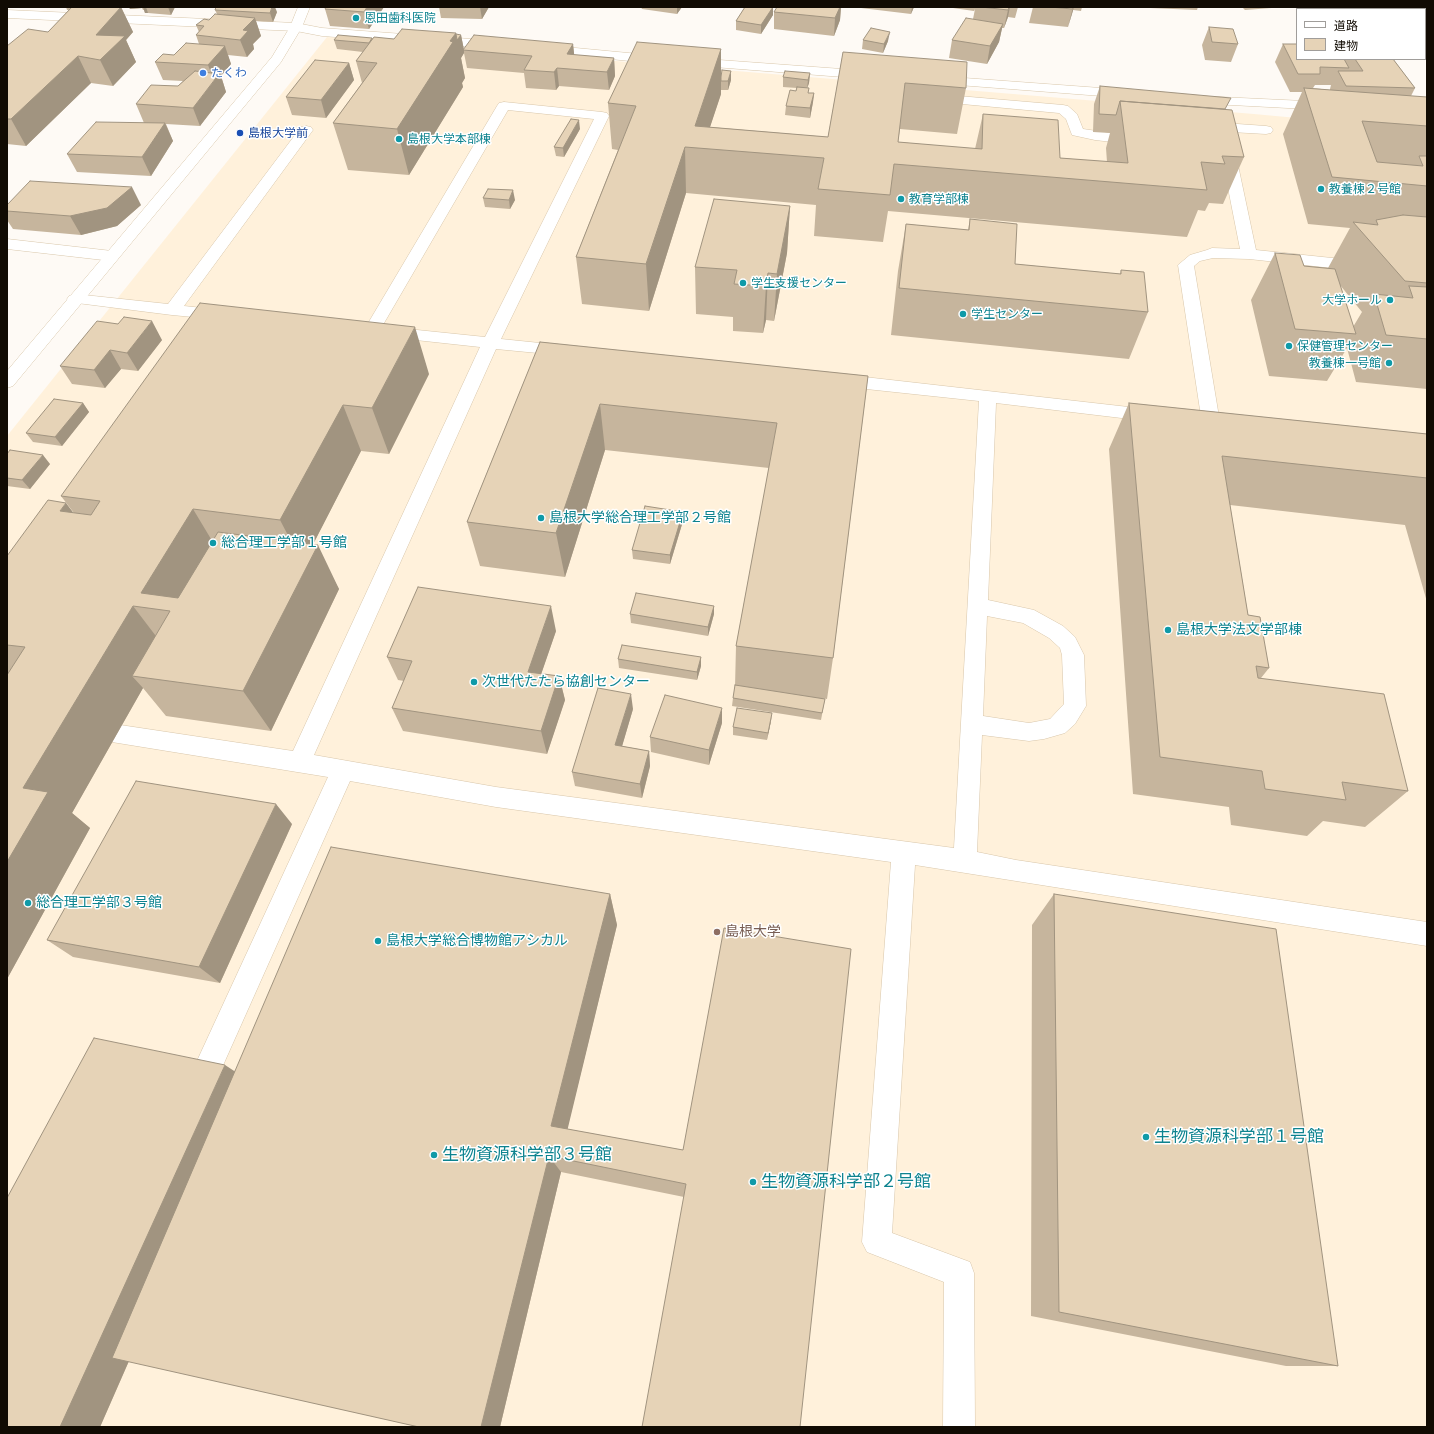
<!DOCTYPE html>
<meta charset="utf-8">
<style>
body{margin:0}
#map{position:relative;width:1434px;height:1434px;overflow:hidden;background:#fefaf5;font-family:"Alegreya Sans","Noto Sans JP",sans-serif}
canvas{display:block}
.frame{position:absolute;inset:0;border:8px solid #110b03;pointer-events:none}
.legend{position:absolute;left:1296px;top:8px;width:130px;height:52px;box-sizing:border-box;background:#fff;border:1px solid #a09d9a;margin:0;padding:5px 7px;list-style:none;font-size:12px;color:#110b03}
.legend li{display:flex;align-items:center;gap:8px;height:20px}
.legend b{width:20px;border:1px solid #a09d9a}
</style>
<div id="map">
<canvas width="1434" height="1434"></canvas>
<div class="frame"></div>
<ul class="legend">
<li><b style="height:5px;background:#fff"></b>道路</li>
<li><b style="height:11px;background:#e6d3b7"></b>建物</li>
</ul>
</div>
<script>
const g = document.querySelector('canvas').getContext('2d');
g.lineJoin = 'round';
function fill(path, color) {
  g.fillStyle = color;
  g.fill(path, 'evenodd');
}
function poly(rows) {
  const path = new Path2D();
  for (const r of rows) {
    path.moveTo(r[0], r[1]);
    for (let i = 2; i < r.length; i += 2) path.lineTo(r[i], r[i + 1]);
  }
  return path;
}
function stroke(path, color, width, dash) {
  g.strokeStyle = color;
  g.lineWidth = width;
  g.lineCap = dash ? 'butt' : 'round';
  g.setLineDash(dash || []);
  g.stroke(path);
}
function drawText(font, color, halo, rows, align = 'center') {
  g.font = font + ' "Alegreya Sans","Noto Sans JP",sans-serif';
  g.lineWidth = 3;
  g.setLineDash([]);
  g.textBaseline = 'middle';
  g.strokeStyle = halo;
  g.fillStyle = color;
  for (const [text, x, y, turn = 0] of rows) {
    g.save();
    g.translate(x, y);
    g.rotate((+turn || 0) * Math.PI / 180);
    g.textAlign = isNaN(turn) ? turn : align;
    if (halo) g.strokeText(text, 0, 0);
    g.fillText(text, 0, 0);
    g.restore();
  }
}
fill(poly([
 [327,37,1254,114,1427,130,1427,1427,7,1427,7,436]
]), '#fff1db');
const service = poly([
 [935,94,1063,105,1068,106,1077,114,1083,129,1139,137,1144,138,1146,141,1144,144,1139,145,1095,140,1072,135,1066,119,1059,113,930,101,928,98,930,95,935,94],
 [504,102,602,112,607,113,609,116,501,339,569,346,575,347,577,351,575,355,569,356,496,349,314,755,496,787,954,848,979,401,838,386,832,384,829,380,832,376,838,374,1155,410,1161,412,1164,416,1161,420,1155,422,996,403,988,600,1034,610,1063,626,1075,637,1084,655,1086,706,1075,724,1065,733,1044,739,1029,741,982,735,977,852,1016,860,1427,922,1427,946,915,865,892,1233,970,1262,974,1273,975,1427,943,1427,944,1282,867,1252,862,1242,891,862,496,807,350,781,208,1099,198,1103,188,1099,184,1089,328,777,87,738,79,736,76,729,79,722,87,720,293,751,480,347,388,337,382,336,380,332,382,328,388,327,485,337,594,119,508,110,380,330,378,334,372,335,366,334,364,330,497,106,499,103,504,102],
 [987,616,1023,623,1049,638,1060,648,1062,655,1064,704,1050,719,1029,723,983,716,987,616],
 [1223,123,1266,126,1271,127,1273,130,1271,133,1266,134,1231,132,1256,250,1332,258,1359,252,1364,254,1367,257,1364,260,1332,268,1249,259,1213,258,1200,261,1194,266,1220,423,1217,427,1211,429,1205,427,1202,423,1178,265,1190,255,1207,250,1212,248,1240,249,1216,127,1218,124,1223,123],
 [306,126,311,127,313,130,184,306,231,311,233,315,231,319,225,320,172,315,69,302,67,299,69,296,75,294,168,304,301,127,306,126]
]);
const minor = poly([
 [7,10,296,23,322,28,498,41,502,42,504,45,502,48,498,49,322,36,296,31,7,18,7,10],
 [544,45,660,56,664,57,666,60,664,63,660,64,540,52,538,49,540,46,544,45],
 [692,58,869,71,874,72,875,75,874,78,869,79,688,65,686,62,688,59,692,58],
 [937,76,1128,90,1133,91,1135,94,1133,97,1128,98,932,83,931,80,932,77,937,76],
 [1198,96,1326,102,1331,103,1333,106,1331,109,1326,110,1193,103,1191,100,1193,97,1198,96],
 [7,239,112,251,117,253,120,256,117,259,112,261,7,249,7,239]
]);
const tertiary = poly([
 [298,7,310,7,302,27,281,62,13,386,7,388,7,371,272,57,290,27,298,7]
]);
stroke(service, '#d9c7ab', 1);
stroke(minor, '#d9c7ab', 1);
stroke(tertiary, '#d9c7ab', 1);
fill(service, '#fff');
fill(minor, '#fff');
fill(tertiary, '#fff');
fill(poly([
 [66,7,121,7,133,32,126,40,136,62,113,86,91,83,26,146,7,144,7,46,48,32,69,10,67,10],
 [129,7,175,7,171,15,148,13,145,13,144,10,143,10,142,8,130,9],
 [384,7,369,29,330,26,325,9],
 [439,7,489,7,482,19,441,18],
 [641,7,682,7,677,14,642,9],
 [745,7,773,7,773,15,761,34,736,30,736,21],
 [777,7,841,7,840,20,834,36,774,29,774,12],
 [861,7,914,7,911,14,861,8],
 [946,7,1018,7,1015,18,1008,17,1004,28,1002,28,999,42,987,64,949,58,952,40,973,19,975,9,974,11],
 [1033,7,1082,7,1081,11,1073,10,1068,27,1029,23],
 [1149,7,1198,7,1197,10,1150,8],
 [1242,7,1285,7,1245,10],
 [1321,7,1400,7,1401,9,1322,9],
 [1401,7,1427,7,1427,50,1425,50,1425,16,1427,13,1425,13,1425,9,1403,9],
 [215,10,277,12,273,22,256,21,261,36,253,44,254,49,247,57,228,55,231,64,221,76,226,92,200,126,166,124,173,141,151,176,77,172,67,154,144,123,136,104,178,86,183,81,163,80,155,62,174,55,199,44,196,35,199,32,196,25,209,20,217,14],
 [1209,27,1238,44,1231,62,1205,60,1202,45],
 [456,34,461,35,464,50,573,44,574,55,614,58,615,76,609,90,559,86,556,90,526,88,524,73,467,68,464,53,461,58,465,78,462,83,463,87,409,175,348,170,333,123,362,83,356,61,363,52,337,49,334,40,372,38,394,39],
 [863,40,888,41,883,53,862,49],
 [1283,44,1297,59,1393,59,1415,88,1411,96,1427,97,1427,389,1356,382,1347,348,1327,381,1269,376,1251,300,1275,253,1304,266,1328,268,1350,228,1308,224,1283,134,1302,92,1290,92,1275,62],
 [1315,85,1331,85,1330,89,1330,90,1313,88],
 [1340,285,1362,312,1353,327],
 [721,49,721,77,731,80,728,90,721,90,721,94,710,127,828,137,843,52,966,88,957,134,900,129,898,142,975,149,983,114,1060,158,1107,162,1106,148,1110,133,1093,132,1094,104,1100,86,1226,110,1244,157,1223,204,1209,203,1205,211,1198,210,1187,237,888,211,883,242,814,236,816,205,686,193,649,311,582,304,576,257,618,150,612,149,608,103],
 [349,63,354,80,326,118,292,115,286,97],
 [810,73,809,83,807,88,808,93,814,93,813,102,810,118,785,115,786,106,796,91,797,88,783,87,783,77],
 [580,129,564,157,556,156,554,147],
 [483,198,515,200,510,209,485,207],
 [7,205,141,205,117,226,81,235,13,229,7,220],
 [790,206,787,253,774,321,766,320,763,333,733,331,733,317,696,314,695,267],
 [970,219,1015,264,1120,274,1121,270,1148,312,1129,359,891,335,898,271,906,224,968,230],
 [118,324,162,340,138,371,121,369,105,388,72,384,60,366],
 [540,342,868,376,833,658,827,699,820,698,825,699,821,720,732,706,733,698,735,687,736,646,769,468,605,450,565,577,480,566,467,522],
 [429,374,389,454,361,451,313,544,339,589,271,731,166,716,143,688,72,813,90,828,7,979,7,556,74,513,61,496],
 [83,403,89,412,62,446,33,442,26,433],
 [1129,403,1427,434,1427,602,1405,525,1230,505,1248,615,1269,668,1261,678,1408,791,1365,827,1323,821,1307,836,1231,825,1229,807,1133,794,1109,449],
 [7,454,50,464,30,489,7,486],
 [683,512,683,521,670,564,633,559,632,550],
 [714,606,714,614,708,636,631,623,630,614],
 [556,631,541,674,559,676,565,700,547,754,403,731,392,708,404,681,398,680,387,657],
 [701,657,701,666,697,680,619,668,618,659],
 [633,709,622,746,649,751,650,766,642,798,575,786,572,772],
 [771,721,767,740,733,735,733,727],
 [722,723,709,765,651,752,650,737],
 [292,824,220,983,73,957,47,940],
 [610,894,617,925,567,1129,683,1150,851,949,684,1197,561,1172,500,1427,419,1427,129,1361,100,1427,7,1427,234,1071],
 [1054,894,1338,1366,1286,1366,1031,1316,1032,925]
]), '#c6b59d');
fill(poly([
 [121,7,133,32,126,40,136,62,113,86,100,60,96,35],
 [129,7,141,7,142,8,130,9],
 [143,7,146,7,148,13,145,13],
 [168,7,175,7,171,15],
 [272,7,275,7,277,12,273,22,270,13],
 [367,7,384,7,369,29,364,12],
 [480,7,489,7,482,19],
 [677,7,682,7,677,14],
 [773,7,773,15,761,34,761,25],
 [840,7,841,7,840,20,834,36,835,18],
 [912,7,914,7,911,14],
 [1009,7,1010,7,1008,17,1004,28,1008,10],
 [1073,7,1074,7,1072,14,1068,27],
 [255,18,261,36,253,44,254,49,247,57,240,40,243,30],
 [1003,24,999,42,987,64,990,46],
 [890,32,888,41,883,53,884,44],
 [456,33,457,40,461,35,464,50,464,53,461,58,465,78,462,83,463,87,409,175,397,129,450,41],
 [573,44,575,62,567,54],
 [225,46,231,64,221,76,226,92,200,126,193,108,214,81,208,65],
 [721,49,721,94,703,148,695,126],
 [78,56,91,83,26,146,11,119],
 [614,58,615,76,609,90,607,72],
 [349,63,354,80,326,118,321,100],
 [557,68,559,86,556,90,554,72],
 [731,71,731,80,728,90,728,81],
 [810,73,809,83,807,89,808,80],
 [814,93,813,102,810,118,810,108],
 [579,120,580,129,564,157,563,148],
 [165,123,173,141,151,176,142,157],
 [685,147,686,193,649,311,646,264],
 [132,187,141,205,117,226,81,235,70,216],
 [513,190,515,200,510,209,509,200],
 [790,206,787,253,774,321,777,274],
 [768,273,766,320,763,333,766,286],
 [152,321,162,340,138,371,127,353],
 [415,327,429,374,389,454,372,408],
 [110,350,121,369,105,388,94,370],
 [83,403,89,412,62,446,55,437],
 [600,404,605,450,565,577,556,533],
 [343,405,361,451,303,564,280,520],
 [43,455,50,464,30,489,22,480],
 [66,503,100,548,60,511],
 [193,509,220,554,170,611,141,593],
 [683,512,683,521,670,564,670,555],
 [318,545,339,589,271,731,243,691],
 [133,606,165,648,132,676,143,688,72,813,90,828,7,979,7,862,23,788],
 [551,606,556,631,534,695,528,672],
 [714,606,714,614,708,636,708,627],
 [701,657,701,666,697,680,697,672],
 [559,676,565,700,547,754,541,731],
 [631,694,633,709,618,760,615,745],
 [722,708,722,723,709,765,709,750],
 [772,713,771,721,767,740,768,733],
 [649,751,650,766,642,798,640,784],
 [276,804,292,824,220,983,199,967],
 [610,894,617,925,564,1144,551,1126],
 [225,1065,251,1082,100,1427,60,1427],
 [549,1156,561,1172,500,1427,481,1427]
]), '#a19480');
const building = poly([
 [72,7,121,7,96,35,125,36,100,60,78,56,11,119,7,119,7,46,28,29,48,32,72,7],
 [216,7,272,7,270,13,215,10,216,7],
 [326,7,367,7,364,12,325,9,326,7],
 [745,7,773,7,761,25,736,21,745,7],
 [777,7,840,7,835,18,774,12,777,7],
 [981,7,1009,7,1008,10,981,7],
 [1050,7,1073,7,1072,9,1050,7],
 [1377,7,1400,7,1401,9,1378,9,1377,7],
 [215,14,255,18,243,30,248,31,240,40,196,35,204,26,196,25,204,19,209,20,215,14],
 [966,18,1003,24,990,46,952,40,966,18],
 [1425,19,1427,19,1427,32,1425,31,1425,19],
 [1209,27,1233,29,1238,44,1212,42,1209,27],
 [871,28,890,32,884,44,863,40,871,28],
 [402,29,456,33,450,41,453,42,397,129,333,123,377,63,356,61,374,37,394,39,402,29],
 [456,34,461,35,457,40,456,34],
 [338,35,372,38,369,43,334,40,338,35],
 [474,35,573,44,567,54,614,58,607,72,557,68,554,72,524,70,532,56,463,50,474,35],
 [637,42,721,49,695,126,828,137,843,52,967,62,966,88,905,83,898,142,982,149,983,114,1058,120,1060,158,1128,163,1120,101,1232,110,1244,157,1222,156,1225,164,1201,162,1207,190,894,164,890,195,818,189,824,158,685,147,646,264,576,257,636,106,608,103,637,42],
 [186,43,225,46,208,65,155,62,163,54,174,55,186,43],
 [1283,44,1297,44,1297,59,1344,59,1349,68,1320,67,1320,74,1298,74,1283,44],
 [1355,59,1393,59,1415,88,1346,86,1338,71,1363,71,1355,59],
 [315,60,349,63,321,100,286,97,315,60],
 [722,70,731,71,728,81,721,81,721,77,722,70],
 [195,71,219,74,193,108,136,104,151,85,178,86,195,71],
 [785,71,810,73,808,80,783,77,785,71],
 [1100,86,1231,98,1225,109,1120,101,1116,115,1099,114,1100,86],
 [797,87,809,88,808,93,814,93,810,108,786,106,790,90,796,91,797,87],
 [1304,88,1427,97,1427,126,1362,121,1377,162,1423,166,1419,156,1427,156,1427,186,1332,177,1304,88],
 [571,119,579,120,563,148,554,147,571,119],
 [96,122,165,123,142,157,67,154,96,122],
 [30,181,132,187,107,208,70,216,7,211,7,205,30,181],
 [488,189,513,190,509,200,483,198,488,189],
 [714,199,790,206,777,274,768,273,766,286,734,284,737,270,695,267,714,199],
 [1403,215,1427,217,1427,283,1405,281,1353,222,1378,225,1376,220,1403,215],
 [970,219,1017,224,1015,264,1121,274,1121,270,1144,272,1148,312,899,288,906,224,969,230,970,219],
 [1275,253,1300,255,1304,266,1335,269,1356,334,1295,329,1275,253],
 [1409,286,1427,287,1427,339,1386,335,1374,294,1413,298,1409,286],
 [200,303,415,327,372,408,343,405,280,520,193,509,141,593,178,598,218,532,318,545,243,691,132,676,170,611,133,606,23,788,48,792,7,862,7,675,25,647,7,645,7,556,48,500,66,503,60,511,91,515,100,501,61,496,200,303],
 [124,317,152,321,127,353,110,350,94,370,60,366,97,321,118,324,124,317],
 [540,342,868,376,833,658,736,646,777,423,600,404,556,533,467,522,540,342],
 [54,399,83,403,55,437,26,433,54,399],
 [1129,403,1427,434,1427,478,1222,456,1248,615,1260,617,1269,668,1256,666,1258,678,1384,694,1408,791,1342,782,1346,800,1265,789,1262,771,1160,757,1129,403],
 [10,450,43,455,22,480,7,478,7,454,10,450],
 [645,506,683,512,670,555,632,550,645,506],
 [418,587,551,606,528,672,559,676,541,731,392,708,412,661,387,657,418,587],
 [636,593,714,606,708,627,630,614,636,593],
 [622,645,701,657,697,672,618,659,622,645],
 [735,685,825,699,822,713,733,698,735,685],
 [598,688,631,694,615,745,649,751,640,784,572,772,598,688],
 [665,695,722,708,709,750,650,737,665,695],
 [737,708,772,713,768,733,733,727,737,708],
 [136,781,276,804,199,967,47,940,136,781],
 [331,847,610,894,551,1126,683,1150,724,928,851,949,800,1427,642,1427,686,1184,549,1156,481,1427,419,1427,112,1358,331,847],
 [1054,894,1276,929,1338,1366,1059,1312,1054,894],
 [94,1038,225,1065,60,1427,7,1427,7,1198,94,1038]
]);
fill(building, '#e6d3b7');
stroke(building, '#a19480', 1);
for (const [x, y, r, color] of [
 [356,18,4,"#0f9aa8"],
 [203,73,4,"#3f7fe0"],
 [240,133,4,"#1a4fb4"],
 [399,139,4,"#0f9aa8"],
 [1321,189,4,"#0f9aa8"],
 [901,199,4,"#0f9aa8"],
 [743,283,4,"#0f9aa8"],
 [1390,300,4,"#0f9aa8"],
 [963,314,4,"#0f9aa8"],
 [1289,346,4,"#0f9aa8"],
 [1389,363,4,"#0f9aa8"],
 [541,518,4,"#0f9aa8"],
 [213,543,4,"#0f9aa8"],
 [1168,630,4,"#0f9aa8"],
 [474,682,4,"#0f9aa8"],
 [28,903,4,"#0f9aa8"],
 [717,932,4,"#8d6e63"],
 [378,941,4,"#0f9aa8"],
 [1146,1137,4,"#0f9aa8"],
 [434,1155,4,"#0f9aa8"],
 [753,1182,4,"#0f9aa8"]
]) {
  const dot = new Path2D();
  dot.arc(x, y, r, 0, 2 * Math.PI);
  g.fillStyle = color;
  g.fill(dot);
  stroke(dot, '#fff', 1.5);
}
drawText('12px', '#0d838f', '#fff', [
 ["恩田歯科医院",364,18],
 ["島根大学本部棟",407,139],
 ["教養棟２号館",1329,189],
 ["教育学部棟",909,199],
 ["学生支援センター",751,283],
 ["大学ホール",1382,300,"right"],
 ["学生センター",971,314],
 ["保健管理センター",1297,346],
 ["教養棟一号館",1381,363,"right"]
], 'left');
drawText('12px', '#366cbe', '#fff', [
 ["たくわ",211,73]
], 'left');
drawText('12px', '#164399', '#fff', [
 ["島根大学前",248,133]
], 'left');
drawText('14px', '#0d838f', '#fff', [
 ["島根大学総合理工学部２号館",549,518],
 ["総合理工学部１号館",221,543],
 ["島根大学法文学部棟",1176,630],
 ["次世代たたら協創センター",482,682],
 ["総合理工学部３号館",36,903],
 ["島根大学総合博物館アシカル",386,941]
], 'left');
drawText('14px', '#785e54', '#fff', [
 ["島根大学",725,932]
], 'left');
drawText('17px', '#0d838f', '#fff', [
 ["生物資源科学部１号館",1154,1137],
 ["生物資源科学部３号館",442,1155],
 ["生物資源科学部２号館",761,1182]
], 'left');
</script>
